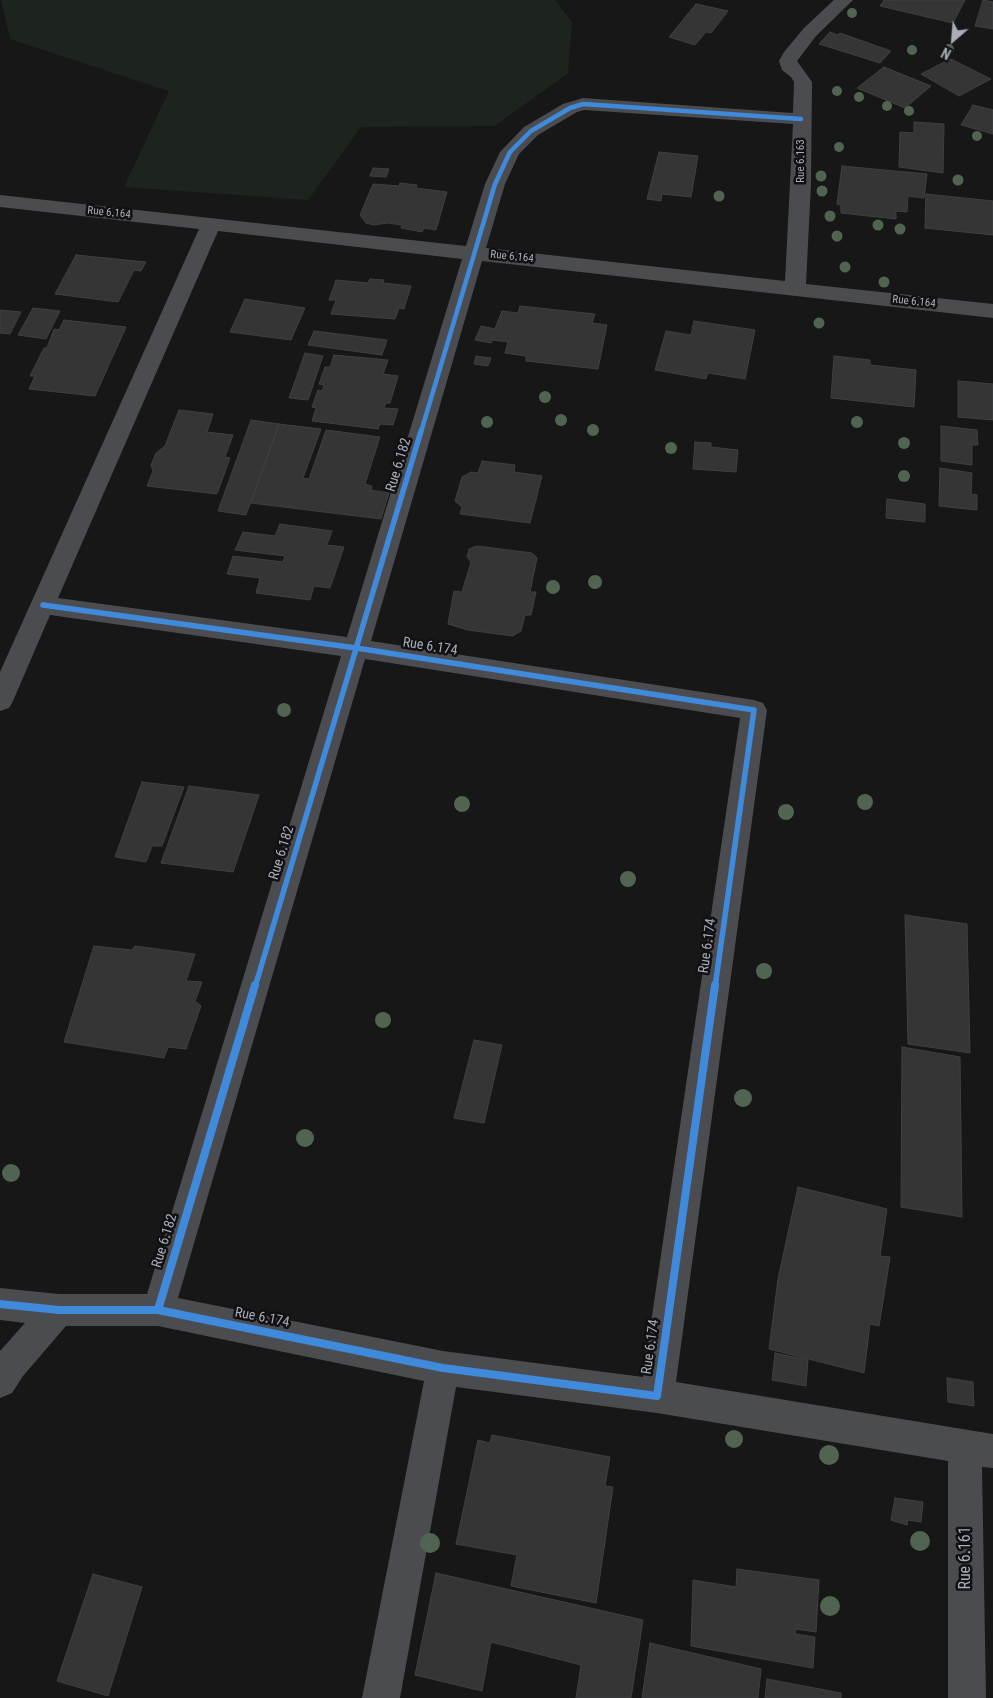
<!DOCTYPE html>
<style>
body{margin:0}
#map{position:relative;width:993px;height:1698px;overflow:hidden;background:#171717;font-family:"Roboto Condensed",sans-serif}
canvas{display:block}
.north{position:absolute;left:928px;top:15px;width:50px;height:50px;-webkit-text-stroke:4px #111113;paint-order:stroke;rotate:207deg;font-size:14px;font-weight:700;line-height:20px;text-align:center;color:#a8adb8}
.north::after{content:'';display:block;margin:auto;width:18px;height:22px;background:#a8adb8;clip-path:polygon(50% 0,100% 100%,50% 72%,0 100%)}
</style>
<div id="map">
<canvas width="993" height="1698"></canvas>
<div class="north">N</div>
</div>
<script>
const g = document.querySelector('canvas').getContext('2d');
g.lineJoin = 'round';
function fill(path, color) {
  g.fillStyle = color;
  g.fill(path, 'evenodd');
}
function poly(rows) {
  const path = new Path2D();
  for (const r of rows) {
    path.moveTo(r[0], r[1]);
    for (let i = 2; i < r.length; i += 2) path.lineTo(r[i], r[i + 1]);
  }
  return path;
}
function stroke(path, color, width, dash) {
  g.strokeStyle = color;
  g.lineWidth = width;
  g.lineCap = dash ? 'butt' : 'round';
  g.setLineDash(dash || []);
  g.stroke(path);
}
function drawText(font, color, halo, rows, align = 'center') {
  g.font = font + ' "Roboto Condensed",sans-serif';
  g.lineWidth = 5;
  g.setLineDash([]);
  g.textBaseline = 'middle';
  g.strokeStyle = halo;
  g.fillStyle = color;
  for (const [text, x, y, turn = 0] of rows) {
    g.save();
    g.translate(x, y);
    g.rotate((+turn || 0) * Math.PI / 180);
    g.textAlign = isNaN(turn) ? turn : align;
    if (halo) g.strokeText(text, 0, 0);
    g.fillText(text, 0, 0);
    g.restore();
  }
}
fill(poly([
 [1,0,555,0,572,22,568,73,495,126,361,127,308,200,124,187,169,91,10,39]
]), '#1d241e');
const building = poly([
 [884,0,965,0,953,23,880,6,884,0],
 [983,0,993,2,993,29,975,26,983,0],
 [696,4,728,11,711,33,706,32,695,45,669,37,696,4],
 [830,32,838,35,840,33,891,51,880,63,819,44,830,32],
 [950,59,953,60,991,79,959,96,921,74,950,59],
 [884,67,931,86,905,108,857,88,884,67],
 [973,105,993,110,993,134,961,125,973,105],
 [914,122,944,124,943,173,899,167,900,132,914,133,914,122],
 [659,152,698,156,691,197,662,194,661,201,647,199,659,152],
 [842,166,927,174,924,198,908,196,907,212,896,211,896,219,841,213,841,205,837,204,842,166],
 [373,168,389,169,386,177,370,176,373,168],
 [400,183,417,185,416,188,447,192,436,230,424,228,422,232,401,228,402,225,387,223,374,225,366,223,360,215,373,184,399,186,400,183],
 [926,194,993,201,993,235,925,228,926,194],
 [76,255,146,262,141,271,134,270,118,302,55,294,76,255],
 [370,279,384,280,383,283,411,286,404,309,399,308,395,319,331,314,336,300,329,300,336,280,368,283,370,279],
 [245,299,305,308,291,340,230,332,245,299],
 [520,306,595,314,592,323,607,325,598,369,526,361,526,356,505,353,508,342,493,340,491,343,475,340,481,326,495,329,502,311,518,313,520,306],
 [33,308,60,311,46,339,18,335,33,308],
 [0,310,21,312,10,334,0,333,0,310],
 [64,320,126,327,95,396,29,389,35,376,30,376,44,348,47,348,54,329,59,330,64,320],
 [694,321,755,330,745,379,708,373,706,379,655,370,666,331,691,335,694,321],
 [314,331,387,340,382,355,308,345,314,331],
 [305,353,323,356,308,400,289,398,305,353],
 [334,355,388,360,383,374,398,376,390,403,386,403,384,408,398,409,393,425,380,424,378,429,312,421,316,408,312,407,318,390,322,391,324,385,319,384,325,367,330,367,334,355],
 [476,356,491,358,488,366,474,364,476,356],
 [834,356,870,360,870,365,916,370,914,407,831,398,834,356],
 [958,381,993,384,993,420,958,417,958,381],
 [179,410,213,414,207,432,233,435,225,457,230,458,217,494,147,486,153,471,151,465,156,453,165,446,179,410],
 [251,420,279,424,246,515,218,511,251,420],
 [279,424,321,429,303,478,309,479,326,430,380,437,365,484,372,486,371,490,389,493,381,519,251,503,279,424],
 [941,426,977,430,978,445,972,445,972,465,941,461,941,426],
 [695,442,711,443,711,447,738,450,736,472,693,469,695,442],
 [482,461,515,465,514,472,542,476,530,523,460,514,462,507,455,501,462,477,471,472,478,473,482,461],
 [940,468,972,473,971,494,977,495,977,510,939,506,940,468],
 [887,499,925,504,925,522,886,518,887,499],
 [280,524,332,531,327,545,344,547,330,588,314,586,310,600,256,593,260,578,227,574,233,556,283,562,285,556,235,550,243,532,275,536,280,524],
 [477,546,532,553,537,558,530,592,536,592,531,615,525,615,521,631,513,636,468,630,448,624,454,591,462,592,471,562,467,557,469,549,477,546],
 [142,782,184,787,162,846,152,846,146,862,115,857,142,782],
 [189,786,259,795,233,872,161,863,189,786],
 [905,915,967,924,970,1053,908,1044,905,915],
 [94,946,132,950,135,946,195,954,186,981,202,982,195,1001,201,1006,186,1049,168,1047,164,1058,64,1042,94,946],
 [474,1040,502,1045,484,1123,454,1118,474,1040],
 [902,1047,960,1057,962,1217,901,1207,902,1047],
 [798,1187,887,1209,880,1256,890,1257,882,1308,879,1326,870,1324,864,1373,769,1349,778,1279,798,1187],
 [775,1353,808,1360,806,1386,772,1380,775,1353],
 [947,1378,973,1382,974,1406,948,1402,947,1378],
 [492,1435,610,1457,605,1486,613,1487,596,1603,511,1586,517,1555,456,1544,478,1440,490,1443,492,1435],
 [895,1498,923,1502,921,1522,908,1520,907,1525,891,1520,895,1498],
 [737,1569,819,1580,816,1632,796,1629,795,1634,815,1637,813,1668,691,1646,693,1580,736,1587,737,1569],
 [436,1573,643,1620,631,1698,576,1698,581,1665,491,1642,482,1691,415,1675,436,1573],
 [93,1574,142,1587,108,1696,57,1681,93,1574],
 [650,1643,761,1669,758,1698,642,1698,650,1643],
 [767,1679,841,1693,841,1698,765,1698,767,1679]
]);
fill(building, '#353536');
stroke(building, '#3f4043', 1);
fill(poly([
 [834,0,853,0,816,36,797,61,812,82,811,184,806,284,993,304,993,318,482,261,371,641,754,700,763,703,767,710,676,1382,993,1434,993,1468,982,1467,986,1698,948,1698,948,1461,657,1413,456,1387,400,1698,362,1698,424,1381,158,1326,66,1326,23,1376,12,1393,0,1398,0,1351,25,1323,0,1320,0,1288,59,1294,147,1294,341,656,50,615,13,701,9,708,0,711,0,672,199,229,0,207,0,195,466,246,485,184,500,152,524,127,563,104,583,98,793,113,794,82,791,77,782,70,779,61,784,52,804,28,834,0],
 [584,110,793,124,785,281,486,248,505,184,519,154,538,135,577,112,584,110],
 [218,231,462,259,347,637,58,598,218,231],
 [365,659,740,718,643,1377,443,1351,178,1298,365,659]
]), '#4b4c50');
stroke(poly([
 [421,432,495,184,510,152,531,131,570,108,583,104,801,119]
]), '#408adc', 4.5);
stroke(poly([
 [43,605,356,648,754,710,715,987],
 [255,987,421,431]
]), '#408adc', 5.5);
stroke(poly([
 [0,1304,59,1310,158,1310,255,985],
 [158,1310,443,1368,657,1396,715,985]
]), '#408adc', 8);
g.fillStyle = '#506451';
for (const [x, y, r] of [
 [852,13,5],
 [949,49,5],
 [912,50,5],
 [837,91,5],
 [859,97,5],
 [887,106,5],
 [909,111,5],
 [977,136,5],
 [839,147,5],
 [821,176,5.5],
 [958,180,5.5],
 [822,191,5.5],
 [719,196,5.5],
 [830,216,5.5],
 [878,225,5.5],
 [900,229,5.5],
 [837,236,5.5],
 [845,267,5.5],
 [884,282,5.5],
 [819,323,5.5],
 [545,397,6],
 [561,420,6],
 [487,422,6],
 [857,422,6],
 [593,430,6],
 [904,443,6],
 [671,448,6],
 [904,476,6],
 [595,582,7],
 [553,587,7],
 [284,710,7],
 [865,802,8],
 [462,804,8],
 [786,812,8],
 [628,879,8],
 [764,971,8],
 [383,1020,8],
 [743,1098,9],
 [305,1138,9],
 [11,1173,9],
 [734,1439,9],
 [829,1455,10],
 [920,1541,10],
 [430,1543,10],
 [830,1606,10]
]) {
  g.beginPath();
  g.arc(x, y, r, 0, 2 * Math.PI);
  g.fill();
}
drawText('11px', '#a8adb8', '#111113', [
 ["Rue 6.163",801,161,-90],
 ["Rue 6.164",109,213,6],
 ["Rue 6.164",512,257,6],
 ["Rue 6.164",914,302,6]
]);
drawText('14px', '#a8adb8', '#111113', [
 ["Rue 6.182",399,465,-73],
 ["Rue 6.174",430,647,9],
 ["Rue 6.182",282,853,-73],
 ["Rue 6.174",708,946,-82],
 ["Rue 6.182",165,1241,-73],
 ["Rue 6.174",262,1318,11],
 ["Rue 6.174",651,1347,-82]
]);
drawText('16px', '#a8adb8', '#111113', [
 ["Rue 6.161",966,1558,-90]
]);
</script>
